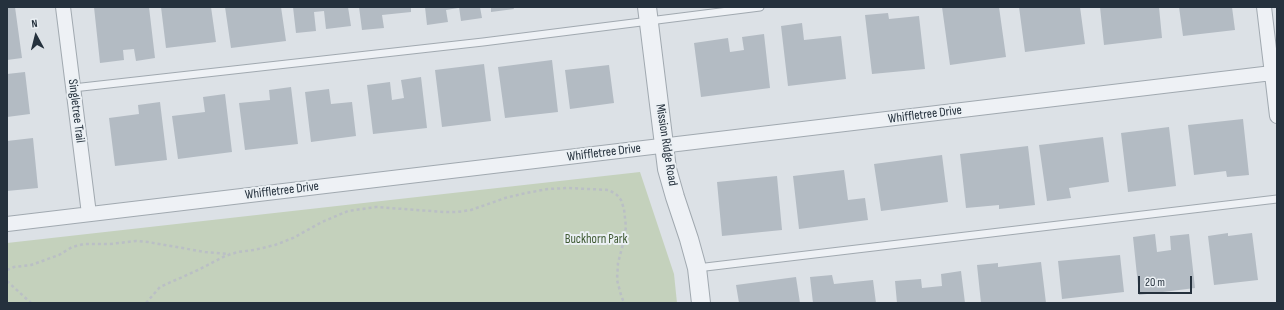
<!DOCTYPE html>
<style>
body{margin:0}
#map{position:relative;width:1284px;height:310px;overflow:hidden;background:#dce1e6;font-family:"Sofia Sans Condensed",sans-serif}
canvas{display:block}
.frame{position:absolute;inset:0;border:8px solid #25313d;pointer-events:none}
.north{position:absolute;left:16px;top:16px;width:40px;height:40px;-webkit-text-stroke:3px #ebf0f4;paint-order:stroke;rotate:353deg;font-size:11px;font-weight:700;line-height:16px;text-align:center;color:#25313d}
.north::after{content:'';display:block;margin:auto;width:14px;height:18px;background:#25313d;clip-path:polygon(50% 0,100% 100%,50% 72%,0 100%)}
.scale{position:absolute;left:1138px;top:276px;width:54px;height:18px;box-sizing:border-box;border:2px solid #25313d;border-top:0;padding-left:5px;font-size:12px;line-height:14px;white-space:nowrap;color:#25313d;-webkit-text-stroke:3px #ebf0f4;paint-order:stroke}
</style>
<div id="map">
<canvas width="1284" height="310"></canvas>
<div class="frame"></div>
<div class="north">N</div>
<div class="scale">20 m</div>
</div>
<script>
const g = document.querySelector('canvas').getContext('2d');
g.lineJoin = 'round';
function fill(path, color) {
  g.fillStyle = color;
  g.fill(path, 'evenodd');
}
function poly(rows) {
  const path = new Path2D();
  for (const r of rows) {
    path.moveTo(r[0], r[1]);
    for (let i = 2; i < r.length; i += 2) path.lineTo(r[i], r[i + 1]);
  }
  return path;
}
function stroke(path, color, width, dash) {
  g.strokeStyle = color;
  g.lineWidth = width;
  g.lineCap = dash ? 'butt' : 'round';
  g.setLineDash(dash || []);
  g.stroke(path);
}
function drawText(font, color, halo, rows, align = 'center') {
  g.font = font + ' "Sofia Sans Condensed",sans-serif';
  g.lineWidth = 4;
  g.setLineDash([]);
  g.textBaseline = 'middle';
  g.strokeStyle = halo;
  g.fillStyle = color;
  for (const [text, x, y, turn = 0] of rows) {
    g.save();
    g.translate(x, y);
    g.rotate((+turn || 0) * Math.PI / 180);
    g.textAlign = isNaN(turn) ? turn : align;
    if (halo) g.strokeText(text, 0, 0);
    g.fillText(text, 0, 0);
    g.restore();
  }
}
fill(poly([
 [640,172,674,274,677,303,7,303,7,243]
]), '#c4d1bc');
fill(poly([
 [15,7,22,58,7,60,7,8],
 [94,7,149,7,155,58,136,61,134,49,123,50,124,60,100,63],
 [161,7,211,7,216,42,166,48],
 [225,7,281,7,286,41,231,48],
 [293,7,348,7,351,26,326,29,324,11,314,12,316,31,296,33],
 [359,7,411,7,411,12,382,15,384,28,362,30],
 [425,7,458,7,458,8,446,10,448,22,427,25],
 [459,7,480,7,482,18,461,21],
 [491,7,513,7,514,9,491,12],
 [942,7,999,7,1006,57,950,65],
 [1019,7,1080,7,1085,44,1025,52],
 [1100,7,1159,7,1162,38,1104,45],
 [1179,7,1232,7,1235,30,1183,36],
 [888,13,889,19,919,16,925,69,872,74,865,15],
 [802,23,804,40,841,36,846,79,788,86,781,26],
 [764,34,770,88,701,97,694,43,728,38,730,52,744,50,742,37],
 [552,60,558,112,505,118,498,67],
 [484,64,491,121,442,127,435,70],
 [609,65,614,103,570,109,565,70],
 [25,72,30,114,7,117,7,74],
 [421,77,427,128,373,134,367,85,390,82,392,100,404,98,401,80],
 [291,87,298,144,245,150,239,103,270,100,269,90],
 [329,89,331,104,352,102,356,136,311,142,305,92],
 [225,94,232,152,178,159,172,116,205,112,203,97],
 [160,102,167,160,115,166,109,118,139,114,138,105],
 [1243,119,1249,175,1227,177,1226,171,1194,175,1188,125],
 [1169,127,1176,186,1128,192,1121,133],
 [1103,137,1109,182,1069,188,1071,198,1047,201,1039,145],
 [33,138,38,188,7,191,7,141],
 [1028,146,1035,205,999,209,999,205,966,208,960,154],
 [942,155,948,202,881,211,874,164],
 [844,170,848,200,865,198,868,220,799,229,793,176],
 [777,176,782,230,722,236,717,182],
 [1228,233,1228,236,1252,233,1258,280,1214,285,1208,236],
 [1155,234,1157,252,1171,250,1170,236,1189,234,1195,288,1139,295,1133,237],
 [1120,255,1124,292,1062,299,1058,261],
 [1041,262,1046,303,981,303,977,265,998,263,998,267],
 [961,271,965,303,897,303,895,281,921,279,922,288,942,286,941,274],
 [832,275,834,284,873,280,876,303,813,303,810,277],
 [796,277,800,303,739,303,736,285]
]), '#b3bbc3');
const service = poly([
 [73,88,483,42,760,7],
 [697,268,1277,199]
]);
const minor = poly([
 [63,7,89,214],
 [1264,7,1277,116],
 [7,224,1272,73]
]);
const tertiary = poly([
 [647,7,667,169,675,197,689,239,697,268,701,303]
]);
stroke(service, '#a1a9b0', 9);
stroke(minor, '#a1a9b0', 16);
stroke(tertiary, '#a1a9b0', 20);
stroke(poly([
 [7,270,14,267,31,265,59,255,72,247,84,244,110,244,136,241,148,242,205,252,230,254],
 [7,281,31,303],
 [146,303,160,287,198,270,225,256,238,252,254,250,275,245,293,238,322,222,348,211,376,207,444,212,457,212,471,210,505,198,526,193,548,189,568,188,609,190,617,195,621,200,624,209,626,227,623,244,618,263,617,280,621,295,624,303]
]), '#babfc5', 2.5, [3, 3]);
stroke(service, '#eef1f5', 7);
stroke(minor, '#eef1f5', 14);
stroke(tertiary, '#eef1f5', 18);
drawText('13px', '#25313d', '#ebf0f4', [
 ["Singletree Trail",76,111,83],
 ["Whiffletree Drive",925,115,-7],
 ["Mission Ridge Road",666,145,81],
 ["Whiffletree Drive",604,153,-7],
 ["Whiffletree Drive",282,191,-7]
]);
drawText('13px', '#3e5932', '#ebf0f4', [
 ["Buckhorn Park",596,240]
]);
</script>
